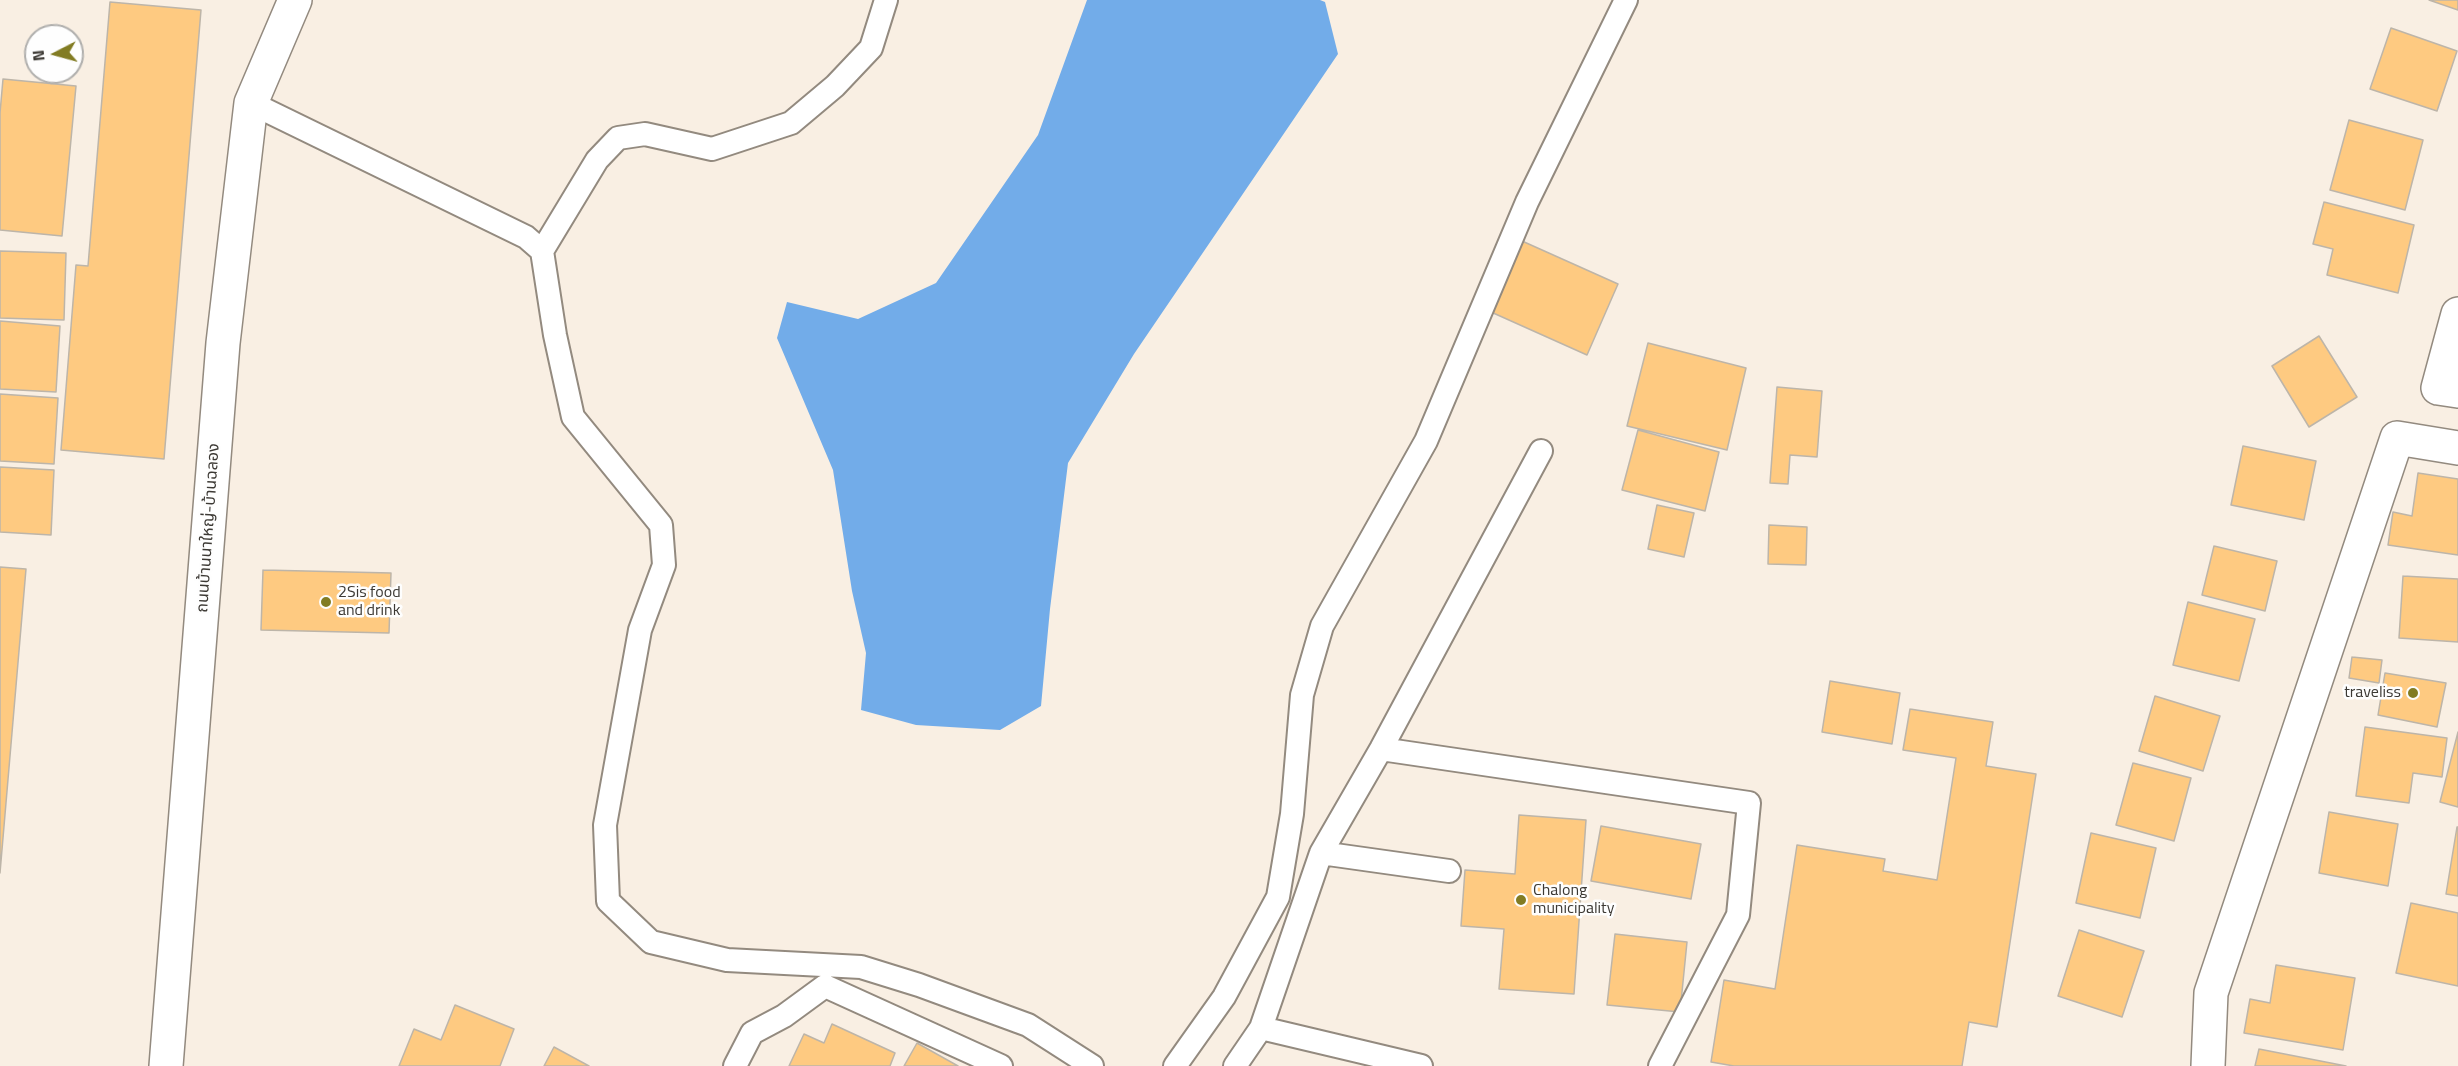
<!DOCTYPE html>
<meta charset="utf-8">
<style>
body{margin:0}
#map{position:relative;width:2458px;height:1066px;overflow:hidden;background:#f9efe3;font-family:"Titillium Web",sans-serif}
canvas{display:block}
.north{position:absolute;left:24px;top:24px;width:60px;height:60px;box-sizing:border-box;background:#fefefe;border:2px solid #b0afad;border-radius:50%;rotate:264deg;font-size:16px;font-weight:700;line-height:24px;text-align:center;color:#3c3934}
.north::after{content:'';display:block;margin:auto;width:21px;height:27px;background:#827c23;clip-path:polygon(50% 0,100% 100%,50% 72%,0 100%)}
</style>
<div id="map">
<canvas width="2458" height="1066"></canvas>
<div class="north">N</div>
</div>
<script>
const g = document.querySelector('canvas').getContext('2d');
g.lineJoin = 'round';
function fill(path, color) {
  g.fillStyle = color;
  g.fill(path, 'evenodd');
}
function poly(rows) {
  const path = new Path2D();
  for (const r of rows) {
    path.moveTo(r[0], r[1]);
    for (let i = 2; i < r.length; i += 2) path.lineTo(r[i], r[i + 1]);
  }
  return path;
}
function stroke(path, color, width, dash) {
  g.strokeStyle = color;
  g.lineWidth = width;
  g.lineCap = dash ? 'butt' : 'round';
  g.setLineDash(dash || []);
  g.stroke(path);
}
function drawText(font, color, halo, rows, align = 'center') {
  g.font = font + ' "Titillium Web","Noto Sans Thai",sans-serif';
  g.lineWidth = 5;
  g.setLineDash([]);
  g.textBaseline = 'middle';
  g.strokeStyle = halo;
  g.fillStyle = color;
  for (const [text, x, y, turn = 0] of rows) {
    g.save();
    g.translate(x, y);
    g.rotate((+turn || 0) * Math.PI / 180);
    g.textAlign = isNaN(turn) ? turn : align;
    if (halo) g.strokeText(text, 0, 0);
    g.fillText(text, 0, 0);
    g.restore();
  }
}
fill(poly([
 [1087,0,1320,0,1325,2,1338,54,1134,354,1068,463,1050,609,1041,706,1000,730,916,725,861,710,866,653,852,591,833,470,777,338,787,302,858,319,936,283,1038,135]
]), '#72ace9');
const building = poly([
 [2429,0,2458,0,2458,10,2429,0],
 [110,2,201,10,164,459,61,450,76,265,88,266,110,2],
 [2391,28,2457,51,2437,111,2370,89,2391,28],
 [3,79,76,86,62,236,0,230,0,113,3,79],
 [2349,120,2423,140,2405,210,2330,190,2349,120],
 [2324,202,2414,225,2398,293,2327,275,2333,249,2313,244,2324,202],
 [1522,241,1618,284,1587,355,1491,312,1522,241],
 [0,251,66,253,64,320,0,318,0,251],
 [0,321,60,326,56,392,0,389,0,321],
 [2319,336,2357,397,2309,427,2272,366,2319,336],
 [1648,343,1746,368,1727,450,1627,426,1648,343],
 [1777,387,1822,391,1817,457,1790,455,1788,484,1770,483,1777,387],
 [0,394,58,398,54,464,0,461,0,394],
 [1638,430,1719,452,1705,511,1622,490,1638,430],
 [2243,446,2316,461,2304,520,2231,505,2243,446],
 [0,467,54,470,51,535,0,532,0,467],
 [2418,473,2458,479,2458,555,2388,545,2393,512,2412,516,2418,473],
 [1657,505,1694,513,1684,557,1648,549,1657,505],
 [1769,525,1807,527,1806,565,1768,564,1769,525],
 [2214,546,2277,561,2265,611,2202,595,2214,546],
 [0,567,26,569,0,873,0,567],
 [263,570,391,573,389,633,261,630,263,570],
 [2403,576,2458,579,2458,642,2399,638,2403,576],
 [2188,602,2255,619,2239,681,2173,665,2188,602],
 [2352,657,2382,660,2379,683,2349,678,2352,657],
 [2385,673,2446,683,2437,727,2378,715,2385,673],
 [1830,681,1900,693,1892,744,1822,732,1830,681],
 [2155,696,2220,716,2203,771,2139,751,2155,696],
 [1910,709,1993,722,1986,766,2036,774,1997,1027,1969,1022,1962,1066,1734,1066,1711,1062,1724,980,1775,989,1797,845,1885,859,1883,871,1937,880,1956,758,1903,750,1910,709],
 [2365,727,2447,738,2442,777,2413,773,2409,803,2356,796,2365,727],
 [2458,732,2458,807,2440,802,2458,732],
 [2133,763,2191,778,2174,841,2116,825,2133,763],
 [2329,812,2398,824,2388,886,2319,873,2329,812],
 [1519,815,1586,820,1574,994,1499,989,1504,929,1461,926,1465,870,1515,874,1519,815],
 [1601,826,1701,844,1691,899,1591,881,1601,826],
 [2457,827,2458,827,2458,896,2446,894,2457,827],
 [2091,833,2156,848,2140,918,2076,903,2091,833],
 [2411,903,2458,913,2458,986,2396,973,2411,903],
 [2079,930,2144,951,2122,1017,2058,996,2079,930],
 [1615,934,1687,942,1680,1012,1607,1005,1615,934],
 [2276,965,2355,978,2343,1050,2244,1033,2250,999,2270,1003,2276,965],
 [455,1005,514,1029,500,1066,399,1066,414,1029,441,1040,455,1005],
 [832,1024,895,1053,890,1066,789,1066,804,1034,824,1043,832,1024],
 [917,1043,958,1066,904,1066,917,1043],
 [554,1047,589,1066,544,1066,554,1047],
 [2259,1049,2346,1066,2255,1066,2259,1049]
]);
fill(building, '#feca81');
stroke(building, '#bdb5a9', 1.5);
const service = poly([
 [251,103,526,237,542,251,555,335,573,417,661,525,664,565,640,630,605,825,608,901,651,942,727,960,861,967,919,985,1028,1025,1092,1066],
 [542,251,597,160,618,138,645,134,712,149,791,123,835,86,871,48,886,0],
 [1381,749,1749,803,1738,915,1660,1066],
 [1321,853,1381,749,1541,451],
 [1261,1028,1421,1066],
 [735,1066,752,1033,784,1016,825,986,1001,1066],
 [1175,1066,1224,997,1278,897,1292,814,1302,695,1322,626,1426,441,1527,202,1626,0],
 [1235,1066,1261,1028,1321,853,1449,871]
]);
const minor = poly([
 [2458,314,2438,388,2458,391],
 [166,1066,223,343,251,103,295,0],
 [2208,1066,2211,993,2397,438,2458,448]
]);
stroke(service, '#938a7f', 26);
stroke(minor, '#938a7f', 36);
stroke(service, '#fff', 22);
stroke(minor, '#fff', 33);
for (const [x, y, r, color] of [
 [326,602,6,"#827c23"],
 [2413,693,6,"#827c23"],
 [1521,900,6,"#827c23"]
]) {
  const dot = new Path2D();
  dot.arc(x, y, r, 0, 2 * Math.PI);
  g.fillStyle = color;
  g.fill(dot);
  stroke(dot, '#fefefe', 2);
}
drawText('16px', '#3c3934', '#fefefe', [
 ["ถนนบ้านนาใหญ่-บ้านฉลอง",209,528,-86]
]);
drawText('16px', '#3c3934', '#fefefe', [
 ["2Sis food",338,593],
 ["and drink",338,611],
 ["traveliss",2401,693,"right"],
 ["Chalong",1533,891],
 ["municipality",1533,909]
], 'left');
</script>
